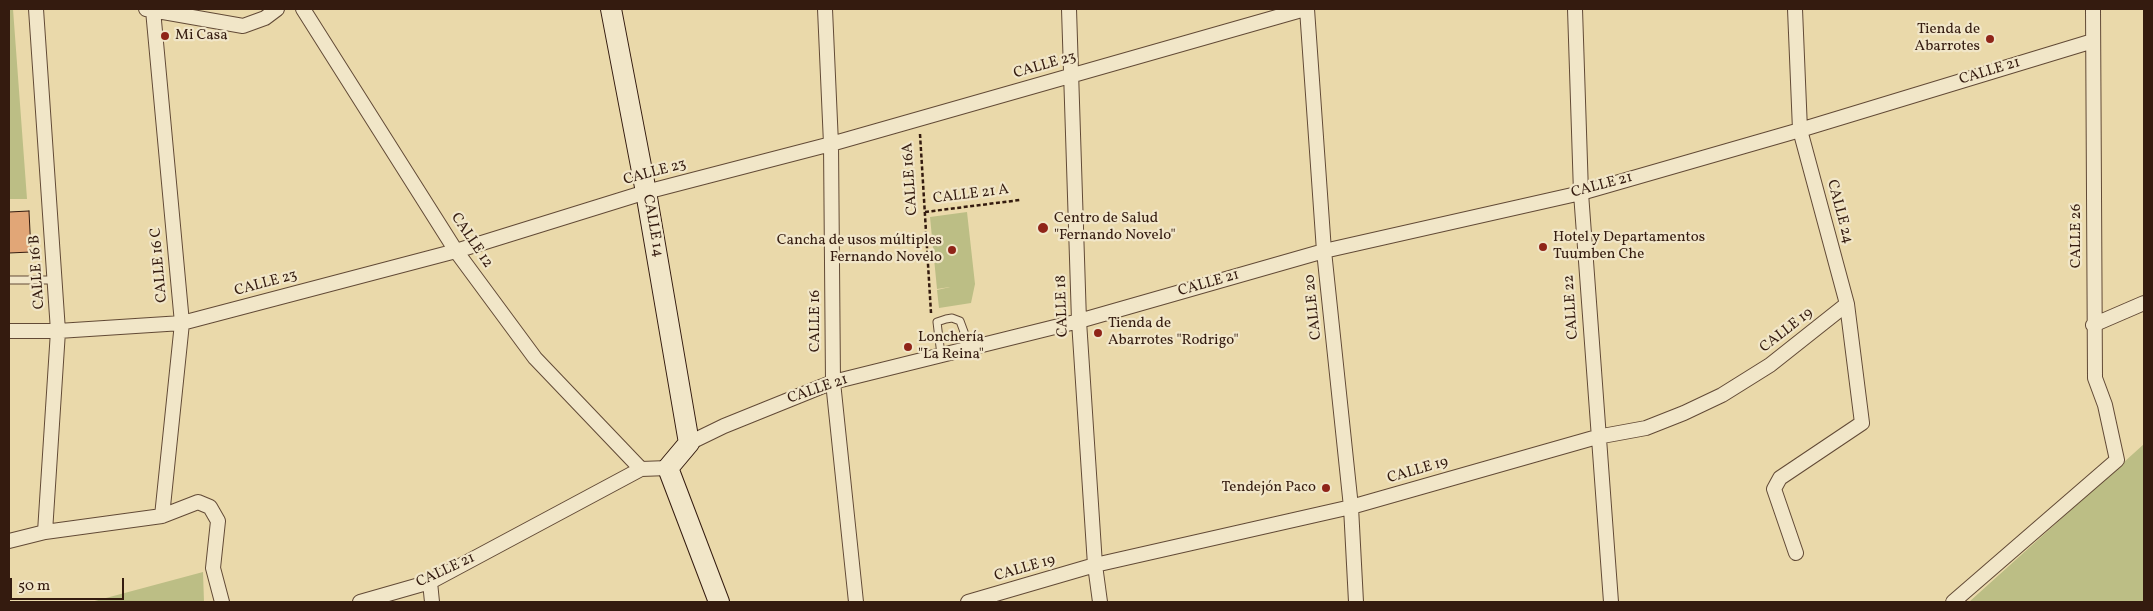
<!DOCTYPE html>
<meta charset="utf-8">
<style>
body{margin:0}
#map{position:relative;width:2153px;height:611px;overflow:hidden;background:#ead9aa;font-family:Vollkorn,serif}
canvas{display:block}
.frame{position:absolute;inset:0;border:10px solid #341b0f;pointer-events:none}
.scale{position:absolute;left:10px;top:578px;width:114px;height:22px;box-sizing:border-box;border:2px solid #341b0f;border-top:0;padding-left:6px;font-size:15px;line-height:18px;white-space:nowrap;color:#341b0f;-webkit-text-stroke:4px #f1e6c8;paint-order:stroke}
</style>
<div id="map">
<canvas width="2153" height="611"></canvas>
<div class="frame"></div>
<div class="scale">50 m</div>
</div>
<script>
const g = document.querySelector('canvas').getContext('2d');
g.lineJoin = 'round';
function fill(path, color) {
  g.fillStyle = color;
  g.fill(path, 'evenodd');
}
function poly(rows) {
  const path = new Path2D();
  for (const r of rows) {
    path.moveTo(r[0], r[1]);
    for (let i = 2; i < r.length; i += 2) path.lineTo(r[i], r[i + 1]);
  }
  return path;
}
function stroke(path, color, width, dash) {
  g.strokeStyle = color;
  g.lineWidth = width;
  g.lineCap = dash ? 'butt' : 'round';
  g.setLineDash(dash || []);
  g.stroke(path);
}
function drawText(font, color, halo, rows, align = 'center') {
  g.font = font + ' Vollkorn,serif';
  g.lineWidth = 4.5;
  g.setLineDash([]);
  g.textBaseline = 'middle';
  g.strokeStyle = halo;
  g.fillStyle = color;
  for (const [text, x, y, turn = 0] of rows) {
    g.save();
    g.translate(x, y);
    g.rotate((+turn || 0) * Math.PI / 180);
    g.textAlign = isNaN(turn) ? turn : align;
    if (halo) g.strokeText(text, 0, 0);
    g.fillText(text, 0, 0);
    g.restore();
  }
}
fill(poly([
 [9,9,13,9,27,199,9,199],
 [967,212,975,284,971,303,939,308,937,290,950,287,937,289,930,217],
 [2144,444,2144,602,1969,602],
 [203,572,204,602,91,602]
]), '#bcbe85');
const building = poly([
 [29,211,31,252,9,253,9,212,29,211]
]);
fill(building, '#e1a677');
stroke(building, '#341b0f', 1);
const lane = poly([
 [9,280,55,280],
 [941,355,937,322,946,319,952,318,960,321,970,348]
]);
const street = poly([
 [36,9,58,331,45,532],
 [146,9,243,26,265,18,277,9],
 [303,9,456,251,535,358,641,469],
 [825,9,831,144,833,382,856,602],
 [1069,9,1079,321,1095,565,1100,602],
 [1307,9,1324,251,1351,507,1356,602],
 [1575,9,1581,193,1611,602],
 [1795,9,1800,130,1847,304,1862,423,1780,478,1774,489,1796,553],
 [153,10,182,323,162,516],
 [2093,325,2144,303],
 [9,331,58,331,182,323,456,251,646,192,831,144,1305,9],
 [689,443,724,426,833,382,1079,321,1324,251,1581,193,1800,130,2093,41],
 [9,541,45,532,162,516,198,502,210,507,218,521,213,568,222,602],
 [430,582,432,602],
 [360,602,430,582,641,469,668,468],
 [968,602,1095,565,1351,507,1597,437,1646,428,1684,413,1722,395,1770,365,1847,304],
 [1953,602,2117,460,2105,405,2095,378,2093,9]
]);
const secondary = poly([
 [611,9,646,192,689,443,668,468,719,602]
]);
stroke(lane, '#624a36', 9);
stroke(street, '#624a36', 16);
stroke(secondary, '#341b0f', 22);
stroke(poly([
 [920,134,931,313],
 [925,212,1020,200]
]), '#341b0f', 2.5, [4, 2.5]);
stroke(lane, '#f1e6c8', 7);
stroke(street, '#f1e6c8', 14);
stroke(secondary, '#f1e6c8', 20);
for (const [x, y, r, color] of [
 [165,36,5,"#8f2418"],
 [1990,39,5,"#8f2418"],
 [1043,228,6,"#8f2418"],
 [1543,247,5,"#8f2418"],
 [952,250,5,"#8f2418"],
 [1098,333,5,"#8f2418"],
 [908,347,5,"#8f2418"],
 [1326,488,5,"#8f2418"]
]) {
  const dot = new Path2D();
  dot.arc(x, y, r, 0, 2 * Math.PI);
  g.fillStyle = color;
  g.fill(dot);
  stroke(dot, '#f1e6c8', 2);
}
drawText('15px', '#341b0f', '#f1e6c8', [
 ["Tienda de",1980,30,"right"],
 ["Abarrotes",1980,47,"right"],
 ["Mi Casa",175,36],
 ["Centro de Salud",1054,219],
 ["\"Fernando Novelo\"",1054,236],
 ["Hotel y Departamentos",1553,238],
 ["Tuumben Che",1553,255],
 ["Cancha de usos múltiples",942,241,"right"],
 ["Fernando Novelo",942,258,"right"],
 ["Tienda de",1108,324],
 ["Abarrotes \"Rodrigo\"",1108,341],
 ["Lonchería",918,338],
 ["\"La Reina\"",918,355],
 ["Tendejón Paco",1316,488,"right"]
], 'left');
drawText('15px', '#341b0f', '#f1e6c8', [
 ["CALLE 23",1045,66,-16],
 ["CALLE 21",1990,72,-17],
 ["CALLE 23",655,173,-15],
 ["CALLE 16A",911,179,-94],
 ["CALLE 21",1602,186,-15],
 ["CALLE 21 A",971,195,-7],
 ["CALLE 24",1839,212,75],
 ["CALLE 14",652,226,80],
 ["CALLE 26",2077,236,-90],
 ["CALLE 12",471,241,56],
 ["CALLE 16 C",160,265,-95],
 ["CALLE 16 B",38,272,-94],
 ["CALLE 23",266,284,-15],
 ["CALLE 21",1209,284,-16],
 ["CALLE 18",1063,306,-92],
 ["CALLE 20",1314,307,-96],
 ["CALLE 22",1572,307,-94],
 ["CALLE 16",816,321,-90],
 ["CALLE 19",1787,331,-38],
 ["CALLE 21",818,390,-19],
 ["CALLE 19",1418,471,-16],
 ["CALLE 19",1025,569,-16],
 ["CALLE 21",446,571,-25]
]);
</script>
